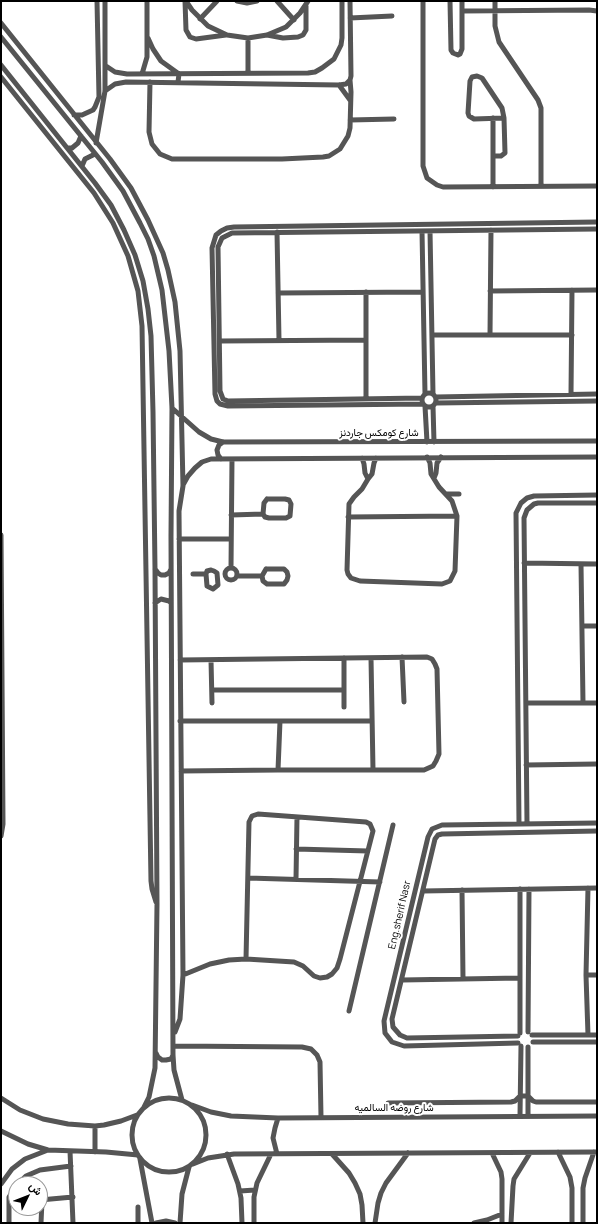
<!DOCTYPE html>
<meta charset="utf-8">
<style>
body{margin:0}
#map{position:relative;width:598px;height:1224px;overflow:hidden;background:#fff;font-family:Manrope,Vazirmatn,sans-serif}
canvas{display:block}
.frame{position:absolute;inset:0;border:2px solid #000;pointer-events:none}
.north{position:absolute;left:8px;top:1176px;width:40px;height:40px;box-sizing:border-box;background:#fff;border:1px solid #999;border-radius:50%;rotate:47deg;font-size:11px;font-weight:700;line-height:16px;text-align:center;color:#000}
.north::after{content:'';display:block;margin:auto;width:14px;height:18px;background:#000;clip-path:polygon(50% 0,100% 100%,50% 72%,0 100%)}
</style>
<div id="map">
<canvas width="598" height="1224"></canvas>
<div class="frame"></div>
<div class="north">ش</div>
</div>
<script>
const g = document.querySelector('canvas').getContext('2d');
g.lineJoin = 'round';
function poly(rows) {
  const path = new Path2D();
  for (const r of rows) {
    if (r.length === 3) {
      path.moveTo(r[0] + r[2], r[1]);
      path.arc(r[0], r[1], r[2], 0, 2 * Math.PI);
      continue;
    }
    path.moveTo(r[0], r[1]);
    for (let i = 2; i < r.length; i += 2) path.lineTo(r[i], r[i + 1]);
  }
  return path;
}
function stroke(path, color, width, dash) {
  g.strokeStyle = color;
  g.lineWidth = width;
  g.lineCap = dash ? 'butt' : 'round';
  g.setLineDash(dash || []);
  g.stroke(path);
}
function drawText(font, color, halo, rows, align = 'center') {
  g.font = font + ' Manrope,Vazirmatn,sans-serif';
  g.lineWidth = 4;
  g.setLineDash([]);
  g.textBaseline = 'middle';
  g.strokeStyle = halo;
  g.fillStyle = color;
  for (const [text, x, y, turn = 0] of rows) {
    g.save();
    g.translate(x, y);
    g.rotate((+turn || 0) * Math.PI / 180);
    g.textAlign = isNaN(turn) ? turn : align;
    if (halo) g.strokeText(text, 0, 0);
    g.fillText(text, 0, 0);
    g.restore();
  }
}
stroke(poly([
 [185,1,186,30,190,37,196,39,226,35],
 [186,1,192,10,208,26,227,35,248,38,267,35,286,27,300,13,308,1],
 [237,1,247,3,257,1],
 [277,1,294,20],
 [423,1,423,166,427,178,437,185,443,187,597,186],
 [450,1,451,50,453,53,458,55,460,54,462,49,462,1],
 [495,1,495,26,499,42,538,100,541,108,541,186],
 [462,11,589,10,597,11],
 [350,18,392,16],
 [200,19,217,1],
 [1,23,110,159,131,188,148,220,163,253,168,270,175,302,180,351,183,486,179,511,183,975,180,1019,175,1032],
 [267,35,283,38,298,37,303,35,306,30,306,6],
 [1,37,102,162,123,191,140,223,148,239,154,256,162,290,169,351,172,408,171,536,173,1055,174,1070,182,1100],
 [148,38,153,49,161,61,179,74,178,82],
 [1,65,95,183,111,205,124,230,135,255,143,281,148,309,151,336,153,412,155,569,157,904,155,1068,149,1097,144,1107],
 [106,66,115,72,127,74,308,73,315,72,322,68,334,59,341,45,342,38,342,1],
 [248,73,248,38],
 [142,74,147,57,147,1],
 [1,77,94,193,113,223,128,256,138,291,142,326,151,881,152,889,156,902],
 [150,82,149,132,152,144,160,154,172,159,282,159,323,157,329,156,340,149,348,136,350,128,351,92,350,80],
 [339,85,350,100],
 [105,91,115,84,126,82,339,85,346,84,350,80,351,76,350,1],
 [74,115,82,115,93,110,95,107,99,97,97,1],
 [350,120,394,119],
 [96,143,105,91,105,1],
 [68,148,72,148,78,143,81,136],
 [493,156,501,156,505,153,504,118,474,119,469,116,468,113,470,81,472,77,477,76,482,78,502,108,504,118],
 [82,166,85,159,95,154],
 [493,187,493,118],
 [422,231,425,394],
 [430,231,433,394],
 [277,232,279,340],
 [490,291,597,290],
 [278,293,423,292],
 [432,335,572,335],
 [490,335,491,230],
 [220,341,366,340],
 [429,400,7],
 [571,394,572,290],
 [436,397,597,394],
 [422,398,228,401,223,399,220,391,218,247,222,238,232,233,597,229],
 [366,399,366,292],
 [436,403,597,401],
 [423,404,228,406,220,404,217,401,215,394,212,248,216,235,221,231,227,228,234,227,597,222],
 [425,406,427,442],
 [433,406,434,442],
 [172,408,199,432,211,439,223,442,597,441],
 [362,458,364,464,365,473,368,479],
 [376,458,374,463,372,474,368,479,362,489,354,497,349,504,347,570,348,574,351,578,360,581,442,584,450,581,455,571,457,516,452,501,439,487,431,474,430,463,427,457],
 [221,459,218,455,217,450,219,445,223,442],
 [434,478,436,473,437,463,441,457],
 [183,485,188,476,195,468,202,462,211,459,597,457],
 [446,494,459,494],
 [267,499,285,499,289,500,291,504,290,516,286,518,269,518,265,517,263,514,264,503,267,499],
 [231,515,263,514],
 [348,517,457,516],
 [1,535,3,824,1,836],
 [179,539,231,539],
 [524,563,597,564],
 [581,564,583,703],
 [231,574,6],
 [231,568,232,459],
 [155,569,158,573,161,575,165,575,169,573,171,569],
 [266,569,284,569,287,572,288,576,287,580,284,584,267,584,263,581,262,576,266,569],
 [211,570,214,571,217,573,218,585,213,589,207,586,206,574,207,571,211,570],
 [193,574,206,574],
 [237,576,262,576],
 [155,603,161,599,169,601,171,603],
 [582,626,597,626],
 [402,657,404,702],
 [371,658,373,770],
 [180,660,427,657,432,659,435,664,437,669,439,754,436,761,433,766,424,770,278,770,181,771],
 [211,660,212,703],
 [212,690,344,690],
 [526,703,597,703],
 [344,707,344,658],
 [180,721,372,721],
 [526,765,597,764],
 [278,770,280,721],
 [519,824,516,513,521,503,527,498,534,496,597,495],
 [527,824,524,518,527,510,534,504,538,503,597,503],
 [296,849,368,851],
 [248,878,380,882],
 [296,879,297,817],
 [588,888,586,975,588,1035],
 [462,890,463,979],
 [423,891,597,888],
 [183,975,210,964,229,960,246,959,294,962,303,966,314,976,320,978,327,977,332,974,337,968,340,959,373,831,370,824,366,822,258,814,252,816,249,822,246,959],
 [586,975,597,975],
 [402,980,520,978],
 [349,1011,393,825],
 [528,1032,529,889],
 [520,1033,520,889],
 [532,1035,597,1035],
 [518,1036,407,1038,400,1035,393,1027,392,1019,435,839,438,835,442,834,597,831],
 [533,1042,597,1042],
 [518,1043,404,1046,392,1042,385,1033,384,1021,428,837,432,829,442,825,597,823],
 [174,1046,302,1047,311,1049,317,1055,320,1062,321,1117],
 [156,1053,158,1057,162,1060,166,1060,171,1059,173,1055],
 [169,1135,37],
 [1,1098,20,1110,43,1119,68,1124,95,1126,104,1125,121,1121,137,1115],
 [388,1103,511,1102,515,1101,520,1096,528,1096,533,1101,536,1102,597,1102],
 [192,1105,211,1112,231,1116,278,1118,597,1116],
 [520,1116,521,1046],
 [528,1116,528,1047],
 [95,1126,95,1152],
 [1,1131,28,1144,48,1150,106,1152,138,1155],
 [70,1151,73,1223],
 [558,1152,570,1177,572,1188,572,1223],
 [492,1153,501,1172,502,1179,502,1223],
 [227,1154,238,1184,241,1198,242,1223],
 [277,1154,273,1138,275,1128,278,1118],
 [332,1154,349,1173,355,1183,360,1194,362,1205,363,1223],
 [140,1159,152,1223],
 [193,1164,208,1158,234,1154,597,1152],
 [1,1184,12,1169,25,1159,48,1150],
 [18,1184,26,1176,40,1170,71,1166],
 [240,1191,255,1190],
 [40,1200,73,1197],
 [9,1223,9,1197,16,1186],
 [41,1223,42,1201],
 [138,1223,138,1207],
 [156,1223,166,1221,175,1223],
 [180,1223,182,1194,189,1167],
 [254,1223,254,1197,257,1183,271,1154],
 [375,1223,378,1203,381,1193,386,1183,408,1153],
 [474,1223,487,1220,502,1214],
 [511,1223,513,1186,514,1179,530,1153],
 [583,1223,583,1188,585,1178,594,1152]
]), '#555', 5);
drawText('10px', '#000', '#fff', [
 ["شارع كومكس جاردنز",379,433],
 ["Eng.sherif Nasr",400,915,-77],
 ["شارع روضه السالميه",394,1108]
]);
</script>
